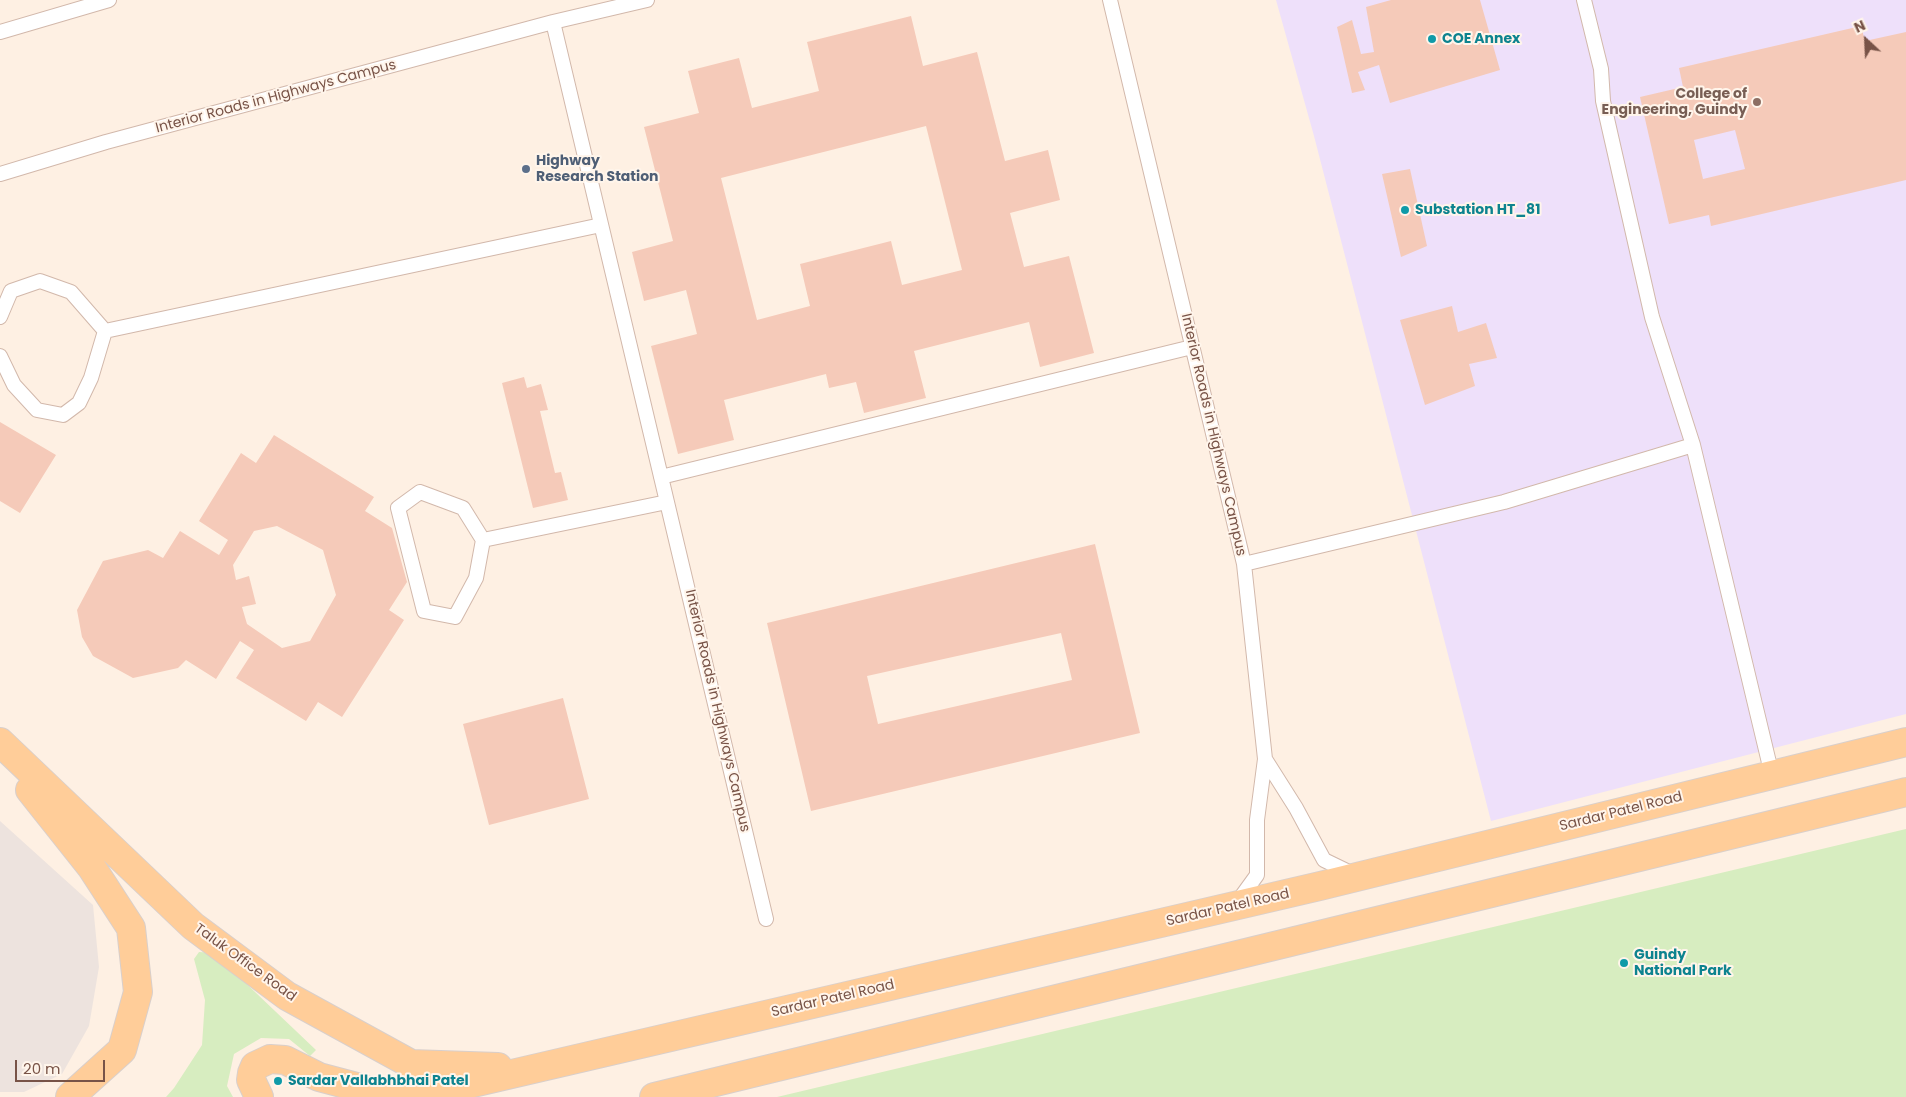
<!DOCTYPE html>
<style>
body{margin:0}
#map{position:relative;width:1906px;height:1097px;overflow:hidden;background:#fef0e3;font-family:Poppins,sans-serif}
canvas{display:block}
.north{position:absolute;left:1841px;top:15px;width:50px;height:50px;-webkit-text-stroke:4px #fff5eb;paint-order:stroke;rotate:335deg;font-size:14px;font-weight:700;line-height:20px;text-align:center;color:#785347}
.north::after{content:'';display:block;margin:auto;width:18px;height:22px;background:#785347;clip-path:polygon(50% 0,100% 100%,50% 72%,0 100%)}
.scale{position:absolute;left:15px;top:1060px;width:90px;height:22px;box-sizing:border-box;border:2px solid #785347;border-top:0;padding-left:6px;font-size:15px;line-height:18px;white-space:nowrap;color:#785347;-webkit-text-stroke:4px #fff5eb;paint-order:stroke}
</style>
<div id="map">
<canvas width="1906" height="1097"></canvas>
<div class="north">N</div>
<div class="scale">20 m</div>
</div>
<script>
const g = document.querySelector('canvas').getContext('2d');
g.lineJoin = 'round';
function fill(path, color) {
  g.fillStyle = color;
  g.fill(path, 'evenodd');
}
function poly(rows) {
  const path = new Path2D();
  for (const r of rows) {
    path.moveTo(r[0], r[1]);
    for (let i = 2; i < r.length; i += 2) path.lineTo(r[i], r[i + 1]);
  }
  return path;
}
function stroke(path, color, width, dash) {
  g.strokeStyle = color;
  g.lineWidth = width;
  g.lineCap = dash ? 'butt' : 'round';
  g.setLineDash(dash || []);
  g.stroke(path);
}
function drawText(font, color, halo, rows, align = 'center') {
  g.font = font + ' Poppins,sans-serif';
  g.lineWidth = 4;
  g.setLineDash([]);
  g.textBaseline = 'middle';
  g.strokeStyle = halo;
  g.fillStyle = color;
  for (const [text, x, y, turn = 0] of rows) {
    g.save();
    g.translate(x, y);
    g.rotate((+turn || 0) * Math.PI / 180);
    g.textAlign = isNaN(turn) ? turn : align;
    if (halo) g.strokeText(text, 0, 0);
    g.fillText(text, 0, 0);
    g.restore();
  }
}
fill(poly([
 [0,821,93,905,99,967,89,1026,62,1074,24,1092,0,1092]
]), '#ede3de');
fill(poly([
 [1276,0,1906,0,1906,714,1491,821,1314,136]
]), '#eee0fa');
fill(poly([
 [1906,829,1906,1097,777,1097],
 [199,952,214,953,316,1050,310,1056,289,1039,261,1038,234,1054,227,1086,233,1097,166,1097,174,1088,202,1045,205,1000,194,959]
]), '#d7edc0');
fill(poly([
 [1391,0,1480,0,1500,70,1390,103,1379,65,1358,72,1365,90,1352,93,1337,27,1352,20,1361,54,1374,52,1366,7],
 [911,16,923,66,977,52,1005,161,1048,150,1060,200,1010,213,1024,267,1069,256,1094,353,1040,367,1029,322,914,351,926,398,864,413,856,382,829,388,826,374,724,400,734,440,678,454,651,346,697,334,686,290,644,301,632,252,673,241,644,127,699,113,688,71,739,58,752,108,819,91,807,42],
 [926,126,962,270,902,285,891,241,800,264,810,306,757,320,721,178],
 [1861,26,1865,41,1906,32,1906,180,1711,226,1709,215,1669,224,1640,97,1683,87,1679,68],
 [1735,130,1745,169,1703,179,1694,140],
 [1410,169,1427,246,1401,257,1382,174],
 [1452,306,1458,332,1486,323,1497,358,1469,364,1475,386,1425,405,1400,320],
 [524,377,527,388,541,384,548,410,540,411,555,473,561,472,568,500,533,508,502,383],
 [0,422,56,455,20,513,0,501],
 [274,435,374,497,365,511,392,528,407,582,389,610,404,620,342,717,318,702,306,721,236,678,254,650,240,641,216,679,186,660,178,668,133,678,93,656,82,637,77,610,103,561,148,550,163,558,180,531,219,555,228,540,199,521,241,453,256,463],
 [277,526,323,550,336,595,310,641,282,648,247,624,242,607,256,604,249,576,236,580,233,565,254,531],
 [1095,544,1140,733,811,811,767,623],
 [1061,633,1072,680,878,724,867,676],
 [563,698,589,799,489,825,463,724]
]), '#f5cab9');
const service = poly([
 [647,0,553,22,766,919],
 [1110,0,1244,564,1504,502,1693,445],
 [1584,0,1601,69,1603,101,1652,317,1693,445,1772,775],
 [0,32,109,0],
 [0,174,106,142,553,22],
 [0,317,11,291,40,281,71,292,105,331],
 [105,331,601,225],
 [0,356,14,385,37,410,63,415,79,403,91,378,105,331],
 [661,477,1192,347],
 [420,492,463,508,483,540,476,578,455,617,424,611,398,508,420,492],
 [483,540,667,502],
 [1244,564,1265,759],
 [1236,904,1257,875,1257,820,1265,759,1296,808,1324,860,1355,875]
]);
const primary = poly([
 [0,742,193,926,287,996,411,1064,498,1067],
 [30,790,92,868,131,928,138,992,122,1050,70,1097],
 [259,1097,251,1080,252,1073,255,1066,270,1059,285,1060,319,1077,368,1090,410,1093,460,1086,1320,886,1906,742],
 [654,1097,1906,792]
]);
stroke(service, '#d2b8ab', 16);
stroke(primary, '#d9cfcb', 30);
stroke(service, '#fff', 14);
stroke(primary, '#ffcd99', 28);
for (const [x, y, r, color] of [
 [1432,39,5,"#0f9aa8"],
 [1757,102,5,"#8d6e63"],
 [526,169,5,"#5c6f8a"],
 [1405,210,5,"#0f9aa8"],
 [1624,963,5,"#0f9aa8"],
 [278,1081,5,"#0f9aa8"]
]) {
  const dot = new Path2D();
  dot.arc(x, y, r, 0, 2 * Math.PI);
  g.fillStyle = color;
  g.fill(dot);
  stroke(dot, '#fff5eb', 2);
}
drawText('bold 14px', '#0d838f', '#fff5eb', [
 ["COE Annex",1442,39],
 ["Substation HT_81",1415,210],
 ["Guindy",1634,955],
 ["National Park",1634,971],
 ["Sardar Vallabhbhai Patel",288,1081]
], 'left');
drawText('bold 14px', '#785e54', '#fff5eb', [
 ["College of",1747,94],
 ["Engineering, Guindy",1747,110]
], 'right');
drawText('14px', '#785347', '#fff5eb', [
 ["Interior Roads in Highways Campus",276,97,-15],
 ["Interior Roads in Highways Campus",1213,435,77],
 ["Interior Roads in Highways Campus",717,711,77],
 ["Sardar Patel Road",1621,812,-14],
 ["Sardar Patel Road",1228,908,-13],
 ["Taluk Office Road",245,963,36],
 ["Sardar Patel Road",833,999,-13]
]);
drawText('bold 14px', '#4e5e75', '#fff5eb', [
 ["Highway",536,161],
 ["Research Station",536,177]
], 'left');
</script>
